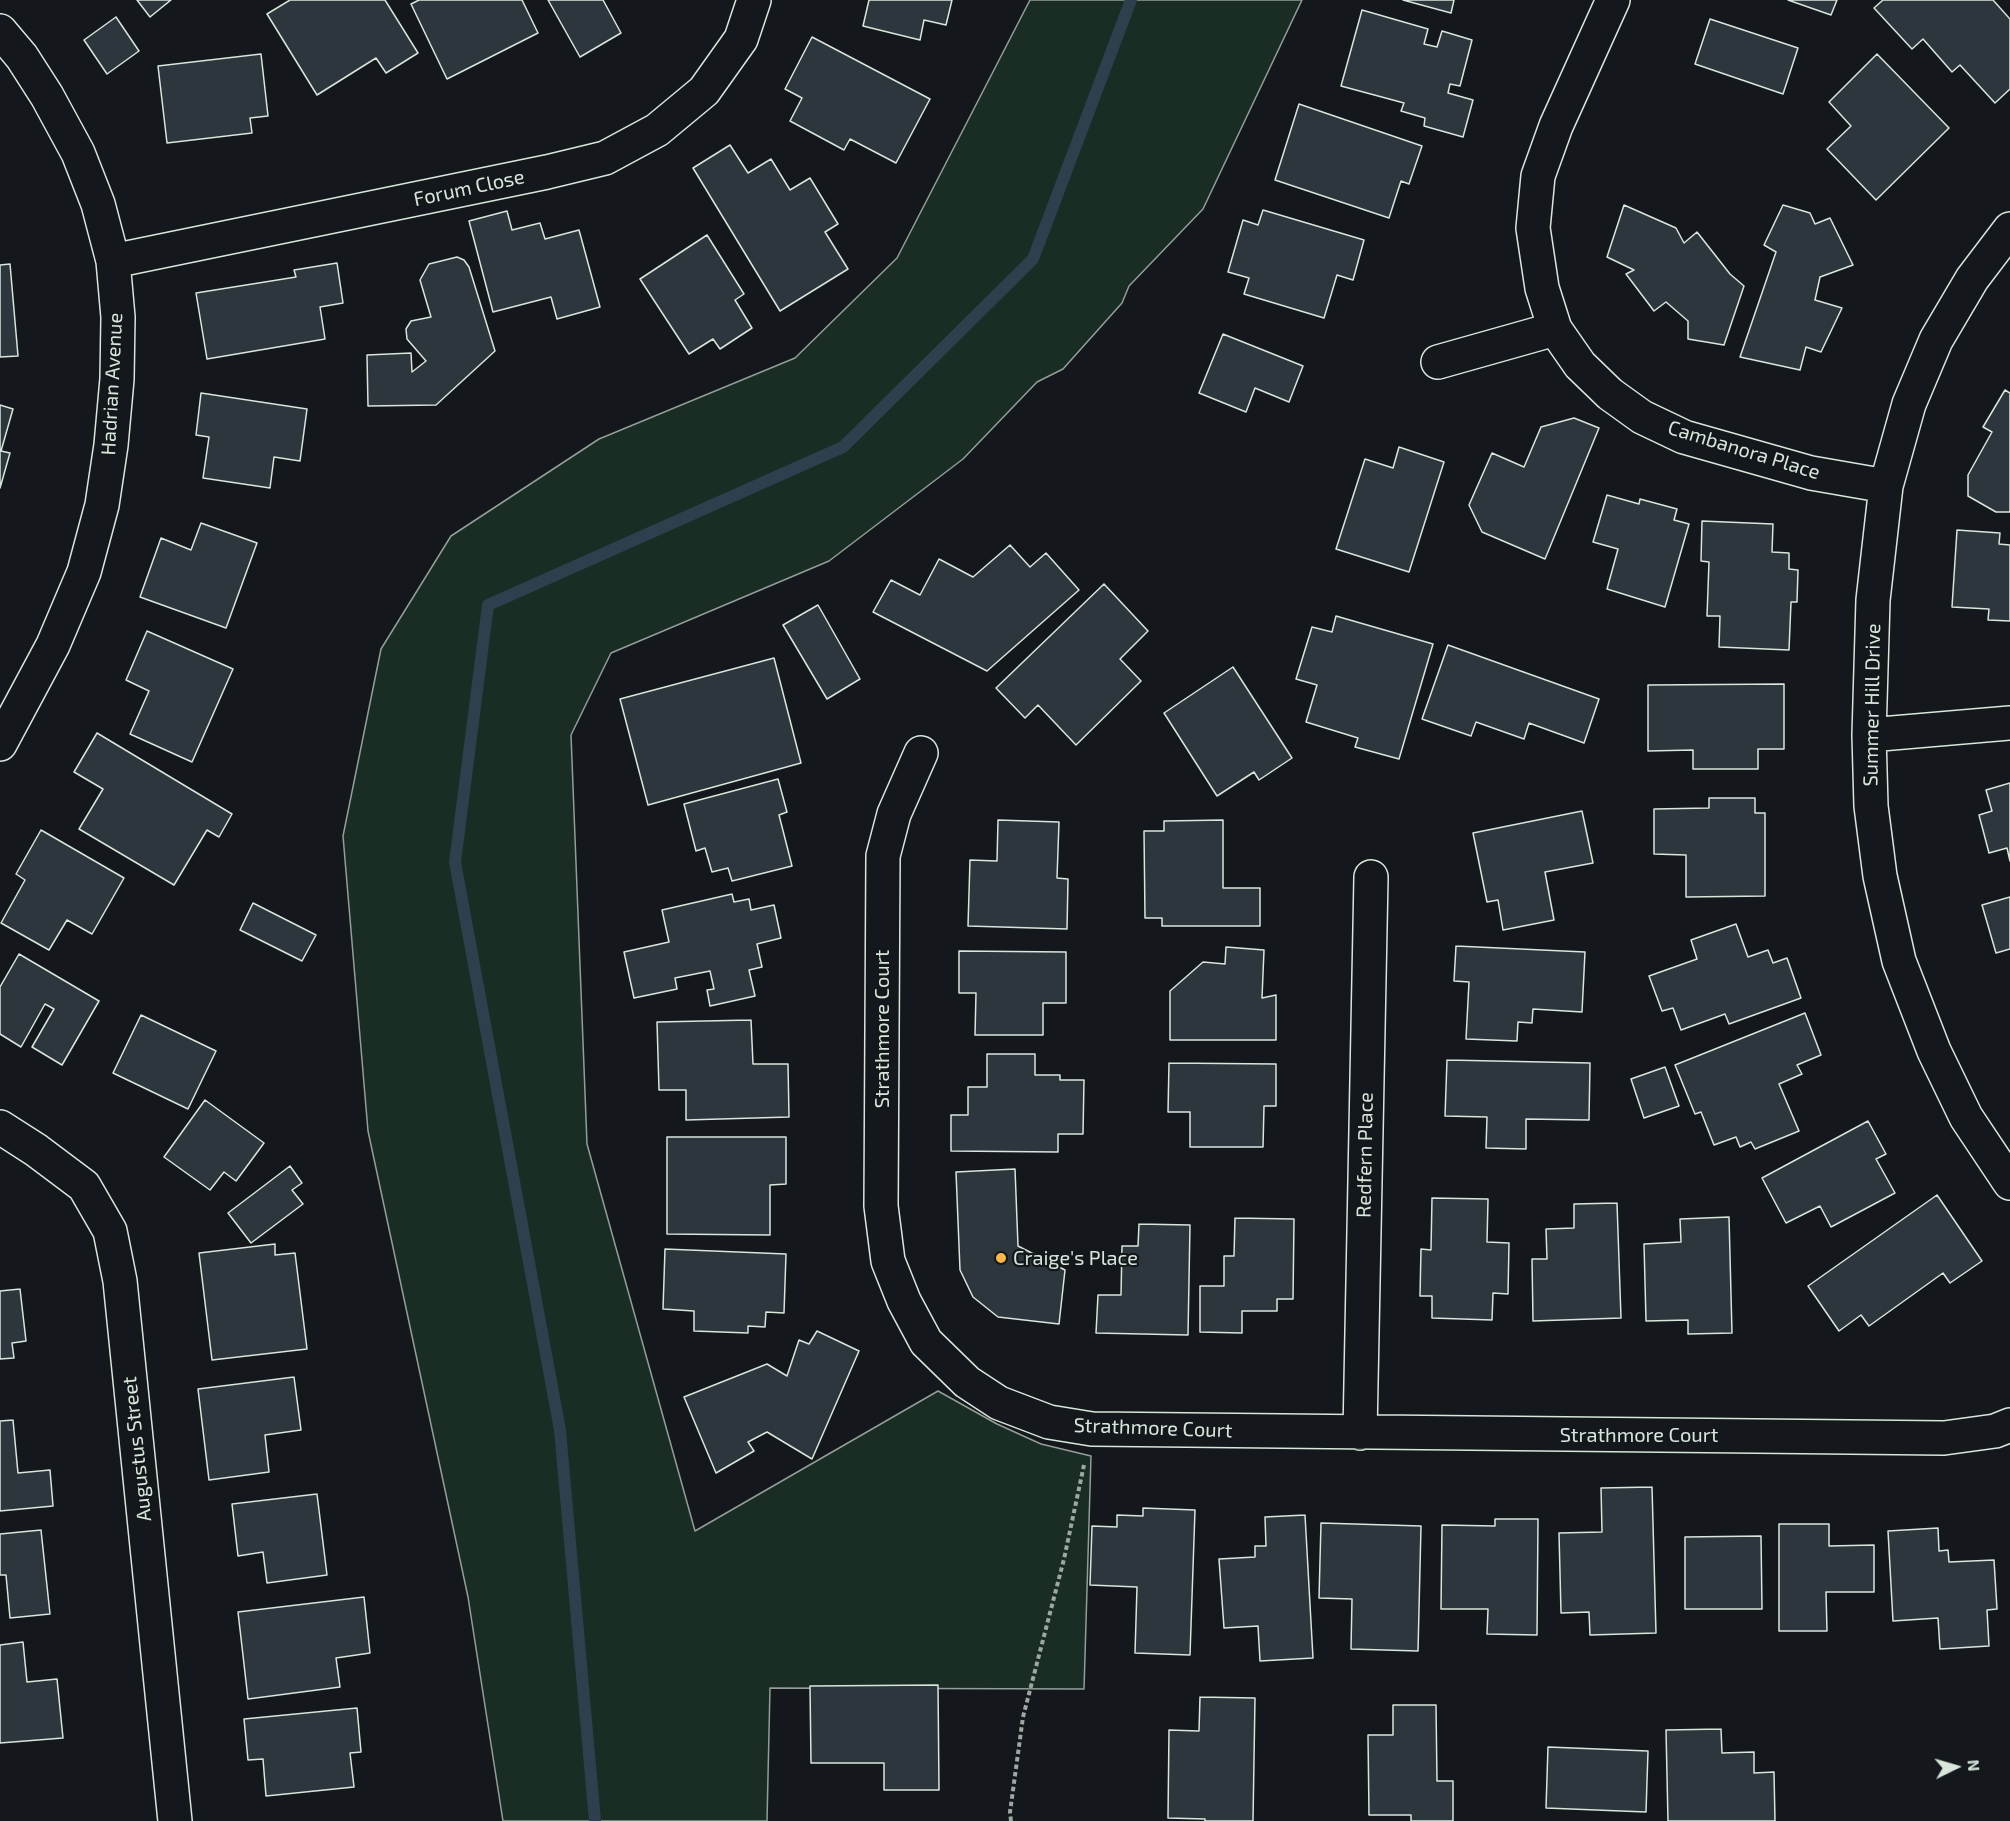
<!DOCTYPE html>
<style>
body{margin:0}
#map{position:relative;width:2010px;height:1821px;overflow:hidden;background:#14181c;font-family:"Exo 2",sans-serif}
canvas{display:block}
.north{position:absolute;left:1926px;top:1737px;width:60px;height:60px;-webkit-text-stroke:4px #14181c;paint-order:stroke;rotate:85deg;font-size:16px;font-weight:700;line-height:24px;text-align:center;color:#d8e6dc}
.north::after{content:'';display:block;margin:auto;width:21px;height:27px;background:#d8e6dc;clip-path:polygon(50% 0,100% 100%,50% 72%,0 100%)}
</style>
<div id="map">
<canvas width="2010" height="1821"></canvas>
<div class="north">N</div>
</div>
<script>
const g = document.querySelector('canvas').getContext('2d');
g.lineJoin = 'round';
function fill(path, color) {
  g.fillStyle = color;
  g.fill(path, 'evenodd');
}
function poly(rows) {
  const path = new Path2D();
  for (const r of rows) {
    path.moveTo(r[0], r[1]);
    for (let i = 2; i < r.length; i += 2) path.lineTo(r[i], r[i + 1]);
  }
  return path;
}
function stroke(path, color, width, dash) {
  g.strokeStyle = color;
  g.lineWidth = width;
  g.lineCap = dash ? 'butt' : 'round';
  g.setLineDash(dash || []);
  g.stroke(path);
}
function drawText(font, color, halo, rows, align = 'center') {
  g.font = font + ' "Exo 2",sans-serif';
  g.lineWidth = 4.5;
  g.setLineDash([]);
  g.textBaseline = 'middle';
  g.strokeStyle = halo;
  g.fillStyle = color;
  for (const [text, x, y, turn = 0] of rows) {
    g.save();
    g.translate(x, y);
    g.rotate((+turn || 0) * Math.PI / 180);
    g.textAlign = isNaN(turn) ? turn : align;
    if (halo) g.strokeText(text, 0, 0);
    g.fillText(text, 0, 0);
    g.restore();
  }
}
const green = poly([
 [1030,0,1302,0,1203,209,1129,286,1122,303,1063,369,1037,382,963,459,829,561,611,653,571,735,587,1144,695,1531,938,1391,997,1424,1041,1444,1091,1456,1084,1689,770,1688,767,1821,503,1821,468,1597,368,1131,343,836,381,649,451,536,599,439,795,358,897,258,1030,0]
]);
fill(green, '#1a2d24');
stroke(green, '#939e99', 1.5);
stroke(poly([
 [595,1821,560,1430,455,862,488,605,843,447,1033,259,1131,0]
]), '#2f3f4d', 12);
const building = poly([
 [137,0,171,0,150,17,137,0],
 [290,0,385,0,418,53,386,73,376,58,317,95,267,14,290,0],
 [419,0,522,0,538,33,447,79,411,4,419,0],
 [548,0,603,0,621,33,580,57,548,0],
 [869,0,952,0,946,25,924,20,920,40,863,26,869,0],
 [1403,0,1454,0,1451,13,1403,0],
 [1788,0,1837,0,1831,15,1788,0],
 [1883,0,1993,0,2010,19,2010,89,1995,103,1960,65,1952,72,1923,39,1912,49,1874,8,1883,0],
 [1362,10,1428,29,1424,44,1437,47,1442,31,1472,40,1460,86,1450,84,1448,93,1473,100,1463,137,1424,126,1425,118,1401,111,1404,103,1341,86,1362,10],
 [116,17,139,51,107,74,84,40,116,17],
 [1710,19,1798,48,1783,94,1695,64,1710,19],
 [812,37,930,99,896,163,850,139,844,150,790,121,802,98,785,89,812,37],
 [261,54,268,116,250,118,252,133,167,143,158,66,261,54],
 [1877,54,1949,128,1876,200,1827,149,1851,126,1829,102,1877,54],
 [1299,104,1422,146,1409,184,1401,181,1389,218,1275,180,1299,104],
 [730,145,748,173,771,159,790,190,810,178,838,224,825,232,848,269,780,311,693,168,730,145],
 [1624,205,1676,228,1684,243,1697,232,1730,274,1744,286,1724,345,1688,339,1688,321,1666,302,1654,311,1626,274,1634,270,1607,257,1624,205],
 [1783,205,1810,213,1815,224,1830,218,1853,265,1820,277,1815,300,1842,308,1821,352,1806,347,1800,370,1740,357,1776,252,1764,245,1783,205],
 [1263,210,1364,240,1353,280,1337,275,1324,318,1244,294,1249,278,1228,272,1243,220,1258,225,1263,210],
 [507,211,512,230,540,223,545,239,579,230,600,307,557,319,551,297,493,312,469,221,507,211],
 [707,235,744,294,735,300,752,328,720,349,713,339,689,354,640,279,707,235],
 [457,257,464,260,469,267,495,351,436,405,368,406,367,355,411,353,412,372,426,361,407,339,406,329,411,321,431,317,420,280,429,264,457,257],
 [337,263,343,303,320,307,325,339,207,359,196,293,296,277,294,270,337,263],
 [10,264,18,356,0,357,0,265,10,264],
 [1223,334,1303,366,1289,402,1255,388,1246,412,1199,393,1223,334],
 [2005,390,2010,393,2010,512,1996,512,1968,496,1968,475,1992,432,1983,427,2005,390],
 [201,393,307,409,300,461,274,457,270,488,203,478,209,437,196,435,201,393],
 [0,405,13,409,1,451,10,453,0,488,0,405],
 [1574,418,1599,428,1545,559,1482,532,1469,505,1492,453,1524,467,1541,427,1574,418],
 [1399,447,1444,462,1409,572,1336,549,1365,459,1393,468,1399,447],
 [1607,495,1639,504,1640,499,1677,509,1674,520,1689,524,1665,607,1607,589,1618,549,1593,542,1607,495],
 [1702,521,1773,524,1772,552,1789,553,1789,569,1798,570,1797,602,1791,602,1789,650,1719,647,1720,616,1707,616,1709,562,1701,561,1702,521],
 [201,523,257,543,226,628,140,597,161,538,191,550,201,523],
 [1957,530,2000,533,1999,544,2010,545,2010,621,1988,620,1989,609,1952,607,1957,530],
 [1010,545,1030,567,1046,553,1079,590,987,671,873,612,891,580,920,595,939,559,973,577,1010,545],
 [1104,584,1148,631,1120,659,1141,681,1076,745,1038,705,1025,718,996,688,1104,584],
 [818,605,860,679,827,699,783,625,818,605],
 [1336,616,1433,644,1399,759,1355,747,1358,738,1306,722,1317,685,1296,679,1312,627,1332,632,1336,616],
 [147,631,233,669,192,762,130,734,149,691,126,680,147,631],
 [1448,645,1599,699,1584,743,1529,723,1524,739,1476,722,1471,736,1422,719,1448,645],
 [774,658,801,763,648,805,620,699,774,658],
 [1233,667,1292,758,1259,780,1254,772,1217,796,1164,713,1233,667],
 [1784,684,1784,749,1758,749,1758,769,1693,769,1693,750,1648,751,1648,685,1784,684],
 [97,733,232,814,219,837,207,830,174,885,79,829,103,789,74,772,97,733],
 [778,779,787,812,779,815,792,866,732,881,728,868,712,872,705,848,696,851,684,804,778,779],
 [2010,783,2010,861,2007,848,1989,853,1979,815,1992,811,1986,790,2010,783],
 [1709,798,1755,798,1755,813,1765,813,1765,896,1686,897,1686,855,1654,854,1654,809,1709,808,1709,798],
 [1582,811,1593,863,1545,872,1554,920,1503,930,1498,900,1487,902,1473,833,1582,811],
 [998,820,1059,822,1057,878,1068,879,1067,929,968,926,970,860,997,861,998,820],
 [1223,820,1223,888,1260,888,1260,926,1162,926,1162,918,1145,918,1144,831,1164,831,1164,821,1223,820],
 [41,830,124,878,92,934,67,920,49,950,1,923,25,880,16,874,41,830],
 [732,894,734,902,749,899,751,910,774,905,781,938,757,944,762,967,749,970,755,996,710,1006,707,990,714,989,710,971,675,978,677,989,634,998,624,952,669,942,662,910,732,894],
 [2010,897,2010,949,1996,953,1982,905,2010,897],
 [253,903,316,935,302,961,240,930,253,903],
 [1736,924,1748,957,1768,950,1773,963,1787,958,1801,998,1729,1024,1725,1014,1681,1030,1673,1008,1662,1011,1649,976,1697,959,1691,940,1736,924],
 [1456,946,1585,952,1582,1012,1533,1009,1532,1023,1518,1022,1517,1041,1466,1039,1469,982,1454,981,1456,946],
 [1226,947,1264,950,1262,998,1276,995,1276,1040,1170,1040,1170,991,1203,962,1225,964,1226,947],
 [959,951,1066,952,1066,1003,1043,1003,1043,1035,975,1035,976,993,959,993,959,951],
 [19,954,99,1001,62,1065,32,1047,54,1009,45,1004,21,1047,0,1034,0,987,19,954],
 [1805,1013,1821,1055,1797,1065,1802,1074,1779,1084,1799,1131,1755,1149,1751,1142,1740,1147,1736,1137,1714,1145,1701,1112,1695,1114,1675,1065,1805,1013],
 [141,1015,216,1051,188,1109,113,1073,141,1015],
 [751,1020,753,1064,788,1064,789,1117,686,1120,686,1090,659,1090,657,1022,751,1020],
 [987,1054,1035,1054,1035,1075,1060,1075,1060,1080,1084,1080,1083,1134,1058,1134,1058,1152,951,1151,951,1115,968,1115,968,1087,987,1087,987,1054],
 [1447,1060,1590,1063,1589,1120,1526,1119,1526,1149,1486,1148,1487,1117,1445,1116,1447,1060],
 [1169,1063,1276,1064,1276,1106,1264,1106,1263,1147,1190,1147,1190,1112,1168,1112,1169,1063],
 [1665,1067,1679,1106,1644,1118,1631,1079,1665,1067],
 [205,1100,264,1143,236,1181,224,1172,210,1190,164,1157,205,1100],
 [1868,1121,1886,1154,1876,1159,1895,1193,1831,1227,1820,1206,1786,1223,1762,1178,1868,1121],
 [667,1137,786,1137,786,1184,770,1185,770,1235,667,1234,667,1137],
 [290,1166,302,1183,292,1190,303,1204,251,1243,228,1213,290,1166],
 [1015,1169,1018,1246,1065,1270,1059,1324,998,1317,973,1297,960,1270,956,1172,1015,1169],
 [1937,1195,1982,1261,1950,1283,1943,1273,1869,1326,1861,1315,1839,1331,1808,1286,1937,1195],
 [1432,1198,1488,1199,1487,1242,1509,1243,1508,1294,1493,1293,1492,1320,1432,1318,1432,1296,1420,1296,1421,1249,1431,1250,1432,1198],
 [1617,1203,1621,1318,1533,1321,1532,1259,1547,1259,1546,1229,1574,1228,1574,1204,1617,1203],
 [1729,1217,1732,1333,1688,1334,1688,1320,1646,1321,1644,1244,1681,1242,1680,1219,1729,1217],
 [1235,1218,1294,1219,1293,1299,1277,1299,1277,1311,1242,1311,1242,1333,1200,1332,1200,1286,1224,1286,1224,1256,1234,1256,1235,1218],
 [1139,1224,1190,1225,1188,1335,1096,1333,1098,1295,1121,1295,1122,1246,1138,1246,1139,1224],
 [275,1244,275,1255,295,1253,307,1349,212,1360,199,1253,275,1244],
 [665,1249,786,1254,784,1313,766,1312,765,1327,748,1326,748,1333,694,1331,694,1311,663,1309,665,1249],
 [20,1289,26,1341,12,1343,14,1358,0,1359,0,1291,20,1289],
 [817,1331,859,1351,812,1459,767,1432,748,1442,754,1451,716,1473,684,1397,767,1364,787,1376,799,1340,809,1344,817,1331],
 [294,1377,301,1430,265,1435,269,1472,209,1480,198,1389,294,1377],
 [13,1420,18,1473,50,1470,53,1506,0,1511,0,1421,13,1420],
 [1652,1487,1656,1633,1590,1635,1589,1612,1561,1613,1559,1533,1602,1532,1601,1488,1652,1487],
 [317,1494,327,1575,267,1583,263,1552,238,1556,232,1504,317,1494],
 [1143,1508,1195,1510,1190,1655,1135,1653,1137,1587,1090,1585,1092,1526,1117,1527,1117,1515,1143,1516,1143,1508],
 [1305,1515,1313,1658,1260,1661,1258,1626,1224,1628,1219,1559,1255,1557,1255,1546,1266,1546,1265,1517,1305,1515],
 [1495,1519,1538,1519,1537,1635,1487,1634,1488,1609,1441,1609,1442,1525,1495,1526,1495,1519],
 [1321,1523,1421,1526,1418,1651,1351,1649,1352,1599,1319,1598,1321,1523],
 [1779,1524,1829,1524,1829,1546,1874,1545,1874,1592,1826,1592,1827,1631,1779,1631,1779,1524],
 [1938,1528,1939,1551,1948,1550,1949,1562,1994,1560,1997,1609,1987,1610,1989,1646,1940,1649,1938,1618,1893,1621,1888,1531,1938,1528],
 [41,1530,50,1614,10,1618,6,1575,0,1575,0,1534,41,1530],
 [1761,1536,1762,1609,1685,1609,1685,1537,1761,1536],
 [364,1597,370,1653,336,1658,340,1687,248,1699,238,1612,364,1597],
 [23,1642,27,1682,57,1679,63,1738,0,1743,0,1645,23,1642],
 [938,1685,939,1790,884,1790,884,1763,811,1763,810,1686,938,1685],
 [1200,1697,1255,1698,1253,1821,1205,1821,1205,1819,1168,1818,1169,1730,1199,1731,1200,1697],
 [1393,1705,1436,1705,1437,1781,1453,1781,1453,1821,1411,1821,1411,1815,1369,1815,1368,1735,1393,1735,1393,1705],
 [357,1708,361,1752,350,1753,354,1787,266,1796,263,1759,248,1760,244,1719,357,1708],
 [1721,1729,1722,1753,1754,1752,1754,1773,1774,1772,1775,1821,1668,1821,1666,1730,1721,1729],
 [1548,1747,1648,1751,1646,1812,1546,1808,1548,1747]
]);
fill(building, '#2c363c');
stroke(building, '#d8e6dc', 1.5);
const minor = poly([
 [1613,0,1556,126,1538,176,1533,228,1542,288,1555,329,1580,365,1610,394,1642,417,1684,437,1811,473,1886,486],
 [0,31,22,57,47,96,78,153,98,204,113,261,118,317,117,379,111,445,102,505,84,572,53,645,0,744],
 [2010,229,1972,279,1936,340,1909,404,1886,486,1873,600,1869,735,1871,806,1880,876,1899,961,1934,1051,1966,1117,2010,1183],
 [113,261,547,172,605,158,657,130,704,91,741,39,754,0],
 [1438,362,1555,329],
 [1869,735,2010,723],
 [921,753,894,814,883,856,881,1206,888,1261,904,1301,926,1342,967,1382,999,1403,1049,1422,1092,1429,1944,1438,1995,1431,2010,1425],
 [0,1127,36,1150,84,1186,110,1231,120,1281,175,1821],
 [1360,1433,1371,877]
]);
stroke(minor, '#d8e6dc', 36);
stroke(poly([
 [1011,1821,1010,1812,1023,1717,1064,1559,1084,1465]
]), '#9da8a2', 4, [4.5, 3]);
stroke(minor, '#14181c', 33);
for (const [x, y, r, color] of [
 [1001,1258,6,"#ffb74d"]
]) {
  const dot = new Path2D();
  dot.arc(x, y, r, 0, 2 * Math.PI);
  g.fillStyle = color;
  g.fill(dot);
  stroke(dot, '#14181c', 2);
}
drawText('20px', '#d8e6dc', '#14181c', [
 ["Forum Close",469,188,-12],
 ["Hadrian Avenue",112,384,-87],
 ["Cambanora Place",1744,450,17],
 ["Summer Hill Drive",1872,705,-89],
 ["Strathmore Court",882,1029,-90],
 ["Redfern Place",1365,1155,-89],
 ["Strathmore Court",1153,1428,2],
 ["Strathmore Court",1639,1435],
 ["Augustus Street",137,1449,-96]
]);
drawText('20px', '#d8e6dc', '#14181c', [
 ["Craige's Place",1013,1258]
], 'left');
</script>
